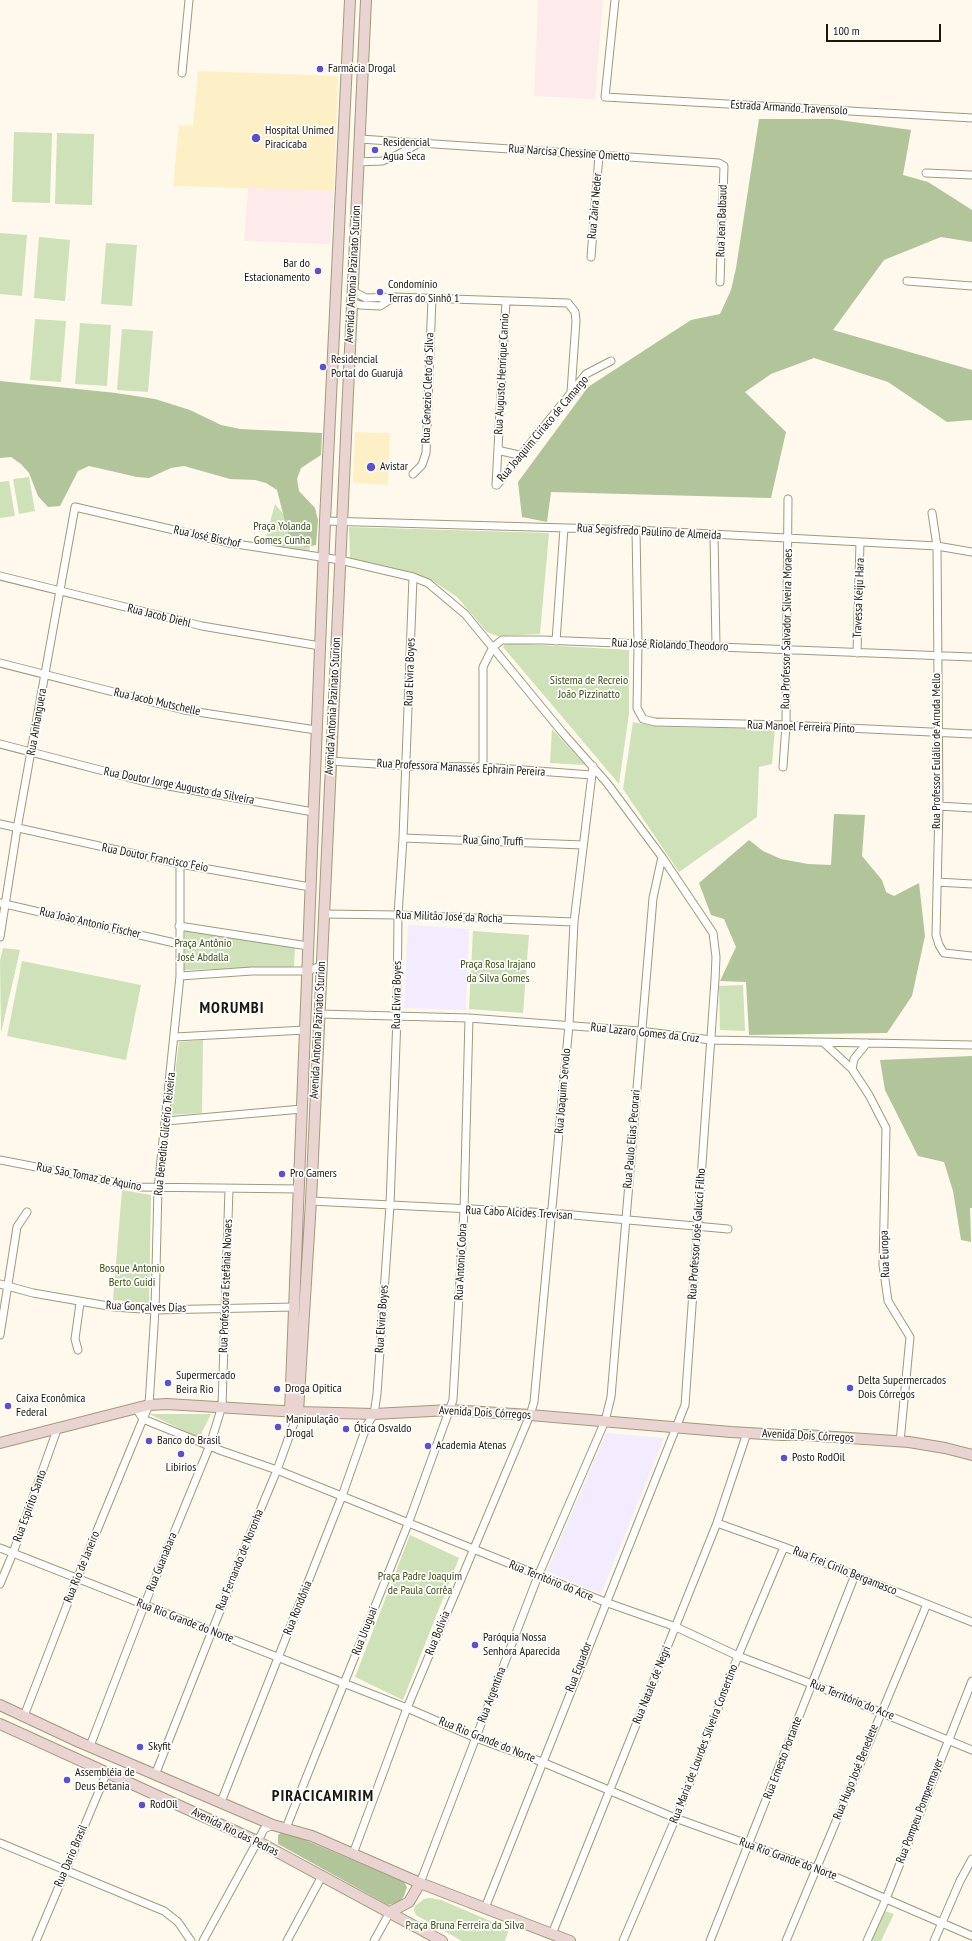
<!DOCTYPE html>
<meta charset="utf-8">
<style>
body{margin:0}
#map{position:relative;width:972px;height:1941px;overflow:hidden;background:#fef9ec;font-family:"PT Sans Narrow",sans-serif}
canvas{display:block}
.scale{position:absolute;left:826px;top:24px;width:115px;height:18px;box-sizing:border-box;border:2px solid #1b170b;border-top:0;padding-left:5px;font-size:12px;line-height:14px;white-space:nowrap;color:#1b170b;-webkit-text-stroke:3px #fff;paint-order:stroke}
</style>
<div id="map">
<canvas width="972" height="1941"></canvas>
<div class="scale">100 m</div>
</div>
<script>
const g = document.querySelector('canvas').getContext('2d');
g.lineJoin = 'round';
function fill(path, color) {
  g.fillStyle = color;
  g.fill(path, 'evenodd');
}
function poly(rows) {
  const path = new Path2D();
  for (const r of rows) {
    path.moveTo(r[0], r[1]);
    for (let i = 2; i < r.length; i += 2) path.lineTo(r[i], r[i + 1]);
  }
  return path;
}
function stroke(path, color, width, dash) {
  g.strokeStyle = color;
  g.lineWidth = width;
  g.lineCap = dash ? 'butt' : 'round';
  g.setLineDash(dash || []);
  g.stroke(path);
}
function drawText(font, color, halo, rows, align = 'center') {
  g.font = font + ' "PT Sans Narrow",sans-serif';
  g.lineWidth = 3.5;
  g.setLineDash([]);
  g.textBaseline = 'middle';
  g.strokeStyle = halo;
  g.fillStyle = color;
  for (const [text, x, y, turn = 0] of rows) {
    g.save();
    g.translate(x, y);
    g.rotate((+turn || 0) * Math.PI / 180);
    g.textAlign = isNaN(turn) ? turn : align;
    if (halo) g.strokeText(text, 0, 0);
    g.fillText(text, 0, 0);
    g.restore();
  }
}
fill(poly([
 [198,71,338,76,334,191,173,186,179,125,193,126],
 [355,432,390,433,388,485,353,483]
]), '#fef0c6');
fill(poly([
 [538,0,603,0,595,99,534,96],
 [248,188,334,191,330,244,244,241]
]), '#fcebea');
fill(poly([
 [408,925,469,929,466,1010,404,1008],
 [606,1433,664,1438,601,1594,547,1571]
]), '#f2ecfe');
fill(poly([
 [14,132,52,133,50,203,12,202],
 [57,133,94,134,92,205,55,204],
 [0,233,27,235,22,296,0,294],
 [39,237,70,240,65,301,34,298],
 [106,243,137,245,132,306,101,304],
 [35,319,66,321,61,382,30,380],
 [80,323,111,325,107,386,75,384],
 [122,329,153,331,148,392,117,390],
 [29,477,35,511,19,514,13,479],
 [9,481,15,516,0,518,0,482],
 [275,504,310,546,309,553,264,544],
 [349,527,549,533,540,634,497,636,487,632,457,597,433,581,350,558],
 [506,643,629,650,629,713,619,784,503,647],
 [633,722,660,727,775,729,772,764,759,767,757,817,679,872,623,789],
 [552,729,585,765,550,763],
 [185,929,295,948,294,967,184,970],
 [473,931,529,935,523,1013,469,1009],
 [3,948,20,950,1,1033,0,961],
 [22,961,141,985,126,1060,7,1036],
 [743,985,745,1031,720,1030,719,986],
 [203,1040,202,1113,170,1115,179,1042],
 [122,1190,151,1195,149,1303,113,1300],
 [149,1414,211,1414,199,1438],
 [410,1535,459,1558,403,1700,355,1677],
 [430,1898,441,1900,509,1929,505,1941,462,1941,416,1915,414,1910,415,1906,424,1899],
 [882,1910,894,1914,881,1941,869,1941]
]), '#cee1b8');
fill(poly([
 [759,119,832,119,911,130,903,175,928,182,972,210,972,242,941,237,884,260,833,330,972,370,972,420,947,422,888,382,814,358,771,374,745,392,786,432,771,498,551,492,547,522,522,517,518,482,588,387,691,320,720,314,731,290,736,268],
 [0,381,116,393,155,399,190,410,221,425,240,429,322,433,321,455,301,468,297,479,299,491,315,508,318,520,316,545,305,547,289,537,277,490,266,483,255,480,230,479,184,466,171,468,149,478,137,477,89,466,78,471,60,506,48,507,38,496,29,473,21,464,11,457,0,458],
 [834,814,865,815,862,856,882,880,886,892,894,896,919,883,925,936,912,996,887,1033,749,1035,746,982,720,981,736,947,724,919,711,915,699,883,749,840,763,851,781,859,808,864,831,865],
 [972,1056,972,1208,970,1208,971,1242,961,1240,953,1191,944,1162,918,1156,885,1090,880,1060],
 [282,1832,291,1834,404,1882,407,1887,404,1896,400,1902,388,1905,278,1844,278,1835]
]), '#b1c49a');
const street = poly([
 [615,0,605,97,972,118],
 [182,73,189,0],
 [360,139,719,163,724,166,720,282],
 [358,162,382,161,393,157,416,145],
 [926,173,972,175],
 [591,257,599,155],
 [907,281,972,286],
 [394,297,568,303,575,312,576,321,571,392],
 [352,302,360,305,380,306,394,297,366,298,352,291],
 [498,447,501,451,519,455],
 [413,474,422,465,426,453,432,298],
 [496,485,506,301],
 [497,485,586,374,611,361],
 [932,513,937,546,939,806,936,935,939,945,944,953,972,956],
 [325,521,636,530,937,546,972,552],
 [636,530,638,645,637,708,643,719,655,722,786,725,972,734],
 [714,535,716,646],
 [0,576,202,626,320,646],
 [556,641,564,528],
 [857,653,860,542],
 [0,663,184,710,316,730],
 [0,744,146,782,313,812],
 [330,761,406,766,483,767,592,775],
 [483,767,483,667,493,647,502,640,542,640,972,657],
 [783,767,786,725,788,499],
 [939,806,972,808],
 [0,824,180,864,310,887],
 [403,838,583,845],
 [180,864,180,976,158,1189,155,1310,149,1405,143,1419,222,1451,277,1470,605,1602,676,1627,738,1656,812,1684,972,1750],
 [937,882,972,884],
 [0,903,179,944],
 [324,914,398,915,574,922],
 [179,926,308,946],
 [0,937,17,829,75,507,230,543,340,560,413,577,428,583,465,614,562,732,607,783,662,857,713,933,716,957,715,980,685,1405,485,1908],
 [180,976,252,971,307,971,321,966],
 [319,1014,469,1018,640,1031,711,1040,972,1045],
 [175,1037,305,1030],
 [824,1043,852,1069,854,1059,867,1043],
 [852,1069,869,1095,886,1128,883,1265,888,1301,910,1337,900,1442],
 [166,1121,302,1109],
 [0,1160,139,1187,299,1189],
 [311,1201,551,1213,728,1229],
 [0,1284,33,1293,114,1307,155,1310,294,1307],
 [0,1335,17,1227,27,1212],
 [78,1350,75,1339,80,1303],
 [717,1523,784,1547,972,1622],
 [0,1548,407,1708,476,1738,542,1762,675,1818,817,1869,972,1936],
 [0,1584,13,1553,58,1427],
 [24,1716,77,1579,143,1419,136,1408],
 [90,1746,144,1606,210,1445,222,1406,229,1189],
 [155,1775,252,1530,277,1470,298,1412],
 [221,1802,342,1496,367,1425,374,1414,377,1394,390,1205,397,1017,398,915,403,838,413,577],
 [286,1828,408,1524,453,1400,464,1210,469,1018],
 [0,1843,164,1911,178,1922,191,1941],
 [353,1854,407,1708,530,1415,534,1402,569,1025,574,922,593,766],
 [420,1883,538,1576,605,1421,611,1397,653,898,662,857],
 [552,1934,717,1523,747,1433],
 [36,1941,107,1772],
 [203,1941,262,1833,264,1829,273,1825],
 [287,1941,322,1876],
 [374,1941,390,1912],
 [623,1941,682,1803,738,1656,784,1547],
 [710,1941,855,1575],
 [786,1941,927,1604],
 [867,1941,886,1899,972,1681],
 [934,1941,960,1881,972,1859]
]);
const secondary = poly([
 [290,1411,325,521,350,0],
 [298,1412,311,1201,366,0],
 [0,1443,149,1405,167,1404,298,1412,374,1414,450,1410,530,1415,731,1432,782,1435,805,1435,909,1442,945,1448,972,1455],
 [0,1705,79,1742,273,1825,312,1836,420,1883,570,1941],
 [0,1724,257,1841,442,1941],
 [390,1912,409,1902,420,1883]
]);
stroke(street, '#a39979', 9);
stroke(secondary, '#a39979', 12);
stroke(street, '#fff', 7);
stroke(secondary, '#ead4d1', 10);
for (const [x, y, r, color] of [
 [320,69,4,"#5b52ca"],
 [256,138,5,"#5b52ca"],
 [375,150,4,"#5b52ca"],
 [318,271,4,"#5b52ca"],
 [380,292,4,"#5b52ca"],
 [323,367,4,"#5b52ca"],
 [371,467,5,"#5b52ca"],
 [282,1174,4,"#5b52ca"],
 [168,1383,4,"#5b52ca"],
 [850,1388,4,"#5b52ca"],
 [277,1389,4,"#5b52ca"],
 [8,1406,4,"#5b52ca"],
 [278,1427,4,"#5b52ca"],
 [346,1429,4,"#5b52ca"],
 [149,1441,4,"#5b52ca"],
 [428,1446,4,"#5b52ca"],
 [181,1454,4,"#5b52ca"],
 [784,1458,4,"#5b52ca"],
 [475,1645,4,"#5b52ca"],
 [140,1747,4,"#5b52ca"],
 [67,1780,4,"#5b52ca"],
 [142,1805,4,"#5b52ca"]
]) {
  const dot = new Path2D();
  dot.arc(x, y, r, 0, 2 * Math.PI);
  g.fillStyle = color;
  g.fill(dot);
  stroke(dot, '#fff', 1.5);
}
drawText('12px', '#1b170b', '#fff', [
 ["Farmácia Drogal",328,69],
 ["Hospital Unimed",265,131],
 ["Piracicaba",265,145],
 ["Residencial",383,143],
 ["Agua Seca",383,157],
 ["Bar do",310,264,"right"],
 ["Estacionamento",310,278,"right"],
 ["Condomínio",388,285],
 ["Terras do Sinhô 1",388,299],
 ["Residencial",331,360],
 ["Portal do Guarujá",331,374],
 ["Avistar",380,467],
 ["Pro Gamers",290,1174],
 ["Supermercado",176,1376],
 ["Beira Rio",176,1390],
 ["Delta Supermercados",858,1381],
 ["Dois Córregos",858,1395],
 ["Droga Opitica",285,1389],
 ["Caixa Econômica",16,1399],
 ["Federal",16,1413],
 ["Manipulação",286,1420],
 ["Drogal",286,1434],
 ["Ótica Osvaldo",354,1429],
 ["Banco do Brasil",157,1441],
 ["Academia Atenas",436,1446],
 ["Posto RodOil",792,1458],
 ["Libirios",181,1468,"center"],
 ["Paróquia Nossa",483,1638],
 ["Senhora Aparecida",483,1652],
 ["Skyfit",148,1747],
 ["Assembléia de",75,1773],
 ["Deus Betania",75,1787],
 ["RodOil",150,1805]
], 'left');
drawText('12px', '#1b170b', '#fff', [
 ["Estrada Armando Travensolo",789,108,3],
 ["Rua Narcisa Chessine Ometto",569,153,4],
 ["Rua Zaira Neder",595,206,-85],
 ["Rua Jean Balbaud",722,221,-88],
 ["Avenida Antonia Pazinato Sturion",353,274,-87],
 ["Rua Augusto Henrique Carnio",502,374,-87],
 ["Rua Genezio Cleto da Silva",428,388,-88],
 ["Rua Joaquim Ciriaco de Camargo",543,429,-50],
 ["Rua Segisfredo Paulino de Almeida",649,532,3],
 ["Rua José Bischof",207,537,12],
 ["Travessa Keiju Hara",859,598,-88],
 ["Rua Jacob Diehl",159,616,14],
 ["Rua Professor Salvador Silveira Moraes",787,629,-89],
 ["Rua José Riolando Theodoro",670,645,2],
 ["Rua Elvira Boyes",410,672,-88],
 ["Rua Jacob Mutschelle",157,702,13],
 ["Avenida Antonia Pazinato Sturion",333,706,-87],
 ["Rua Anhanguera",37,722,-80],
 ["Rua Manoel Ferreira Pinto",801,727,2],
 ["Rua Professor Eulálio de Arruda Mello",937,751,-90],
 ["Rua Professora Manassés Ephrain Pereira",461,768,3],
 ["Rua Doutor Jorge Augusto da Silveira",179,786,11],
 ["Rua Gino Truffi",493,841,2],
 ["Rua Doutor Francisco Feio",155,858,11],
 ["Rua Militão José da Rocha",449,917,2],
 ["Rua João Antonio Fischer",90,923,13],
 ["Rua Elvira Boyes",397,995,-89],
 ["Avenida Antonia Pazinato Sturion",318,1030,-87],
 ["Rua Lazaro Gomes da Cruz",645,1033,6],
 ["Rua Joaquim Servolo",563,1091,-85],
 ["Rua Benedito Glicério Teixeira",165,1134,-84],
 ["Rua Paulo Elias Pecorari",632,1139,-85],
 ["Rua São Tomaz de Aquino",89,1177,11],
 ["Rua Cabo Alcides Trevisan",519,1213,3],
 ["Rua Professor José Galucci Filho",697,1234,-86],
 ["Rua Europa",885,1254,-92],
 ["Rua Antonio Cobra",461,1262,-87],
 ["Rua Professora Estefânia Novaes",226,1286,-88],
 ["Rua Gonçalves Dias",146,1307,2],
 ["Rua Elvira Boyes",382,1319,-86],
 ["Avenida Dois Córregos",485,1413,3],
 ["Avenida Dois Córregos",808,1436,3],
 ["Rua Espírito Santo",30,1506,-70],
 ["Rua Fernando de Noronha",240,1560,-68],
 ["Rua Guanabara",162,1562,-68],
 ["Rua Rio de Janeiro",82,1567,-68],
 ["Rua Frei Cirilo Bergamasco",845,1571,22],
 ["Rua Território do Acre",551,1581,22],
 ["Rua Rondônia",298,1608,-68],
 ["Rua Rio Grande do Norte",185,1621,21],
 ["Rua Uruguai",365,1631,-69],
 ["Rua Bolívia",438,1633,-68],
 ["Rua Equador",579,1667,-69],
 ["Rua Natale de Negri",652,1685,-68],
 ["Rua Argentina",492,1695,-69],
 ["Rua Território do Acre",852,1700,22],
 ["Rua Rio Grande do Norte",487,1740,22],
 ["Rua Maria de Lourdes Silveira Consertino",704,1744,-69],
 ["Rua Ernesto Portante",783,1758,-69],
 ["Rua Hugo José Benedete",856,1772,-68],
 ["Rua Pompeu Pompermayer",920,1811,-69],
 ["Avenida Rio das Pedras",235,1832,26],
 ["Rua Dario Brasil",71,1856,-67],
 ["Rua Rio Grande do Norte",788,1859,20]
]);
drawText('12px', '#384f11', '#fff', [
 ["Praça Yolanda",282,527],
 ["Gomes Cunha",282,541],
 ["Sistema de Recreio",589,681],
 ["João Pìzzinatto",589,695],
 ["Praça Antônio",203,944],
 ["José Abdalla",203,958],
 ["Praça Rosa Irajano",498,965],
 ["da Silva Gomes",498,979],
 ["Bosque Antonio",132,1269],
 ["Berto Guidi",132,1283],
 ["Praça Padre Joaquim",420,1577],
 ["de Paula Corrêa",420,1591],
 ["Praça Bruna Ferreira da Silva",465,1926]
]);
g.letterSpacing = '1px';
drawText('bold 16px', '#1b170b', '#fff', [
 ["MORUMBI",232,1008],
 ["PIRACICAMIRIM",323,1796]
]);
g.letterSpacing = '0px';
</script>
